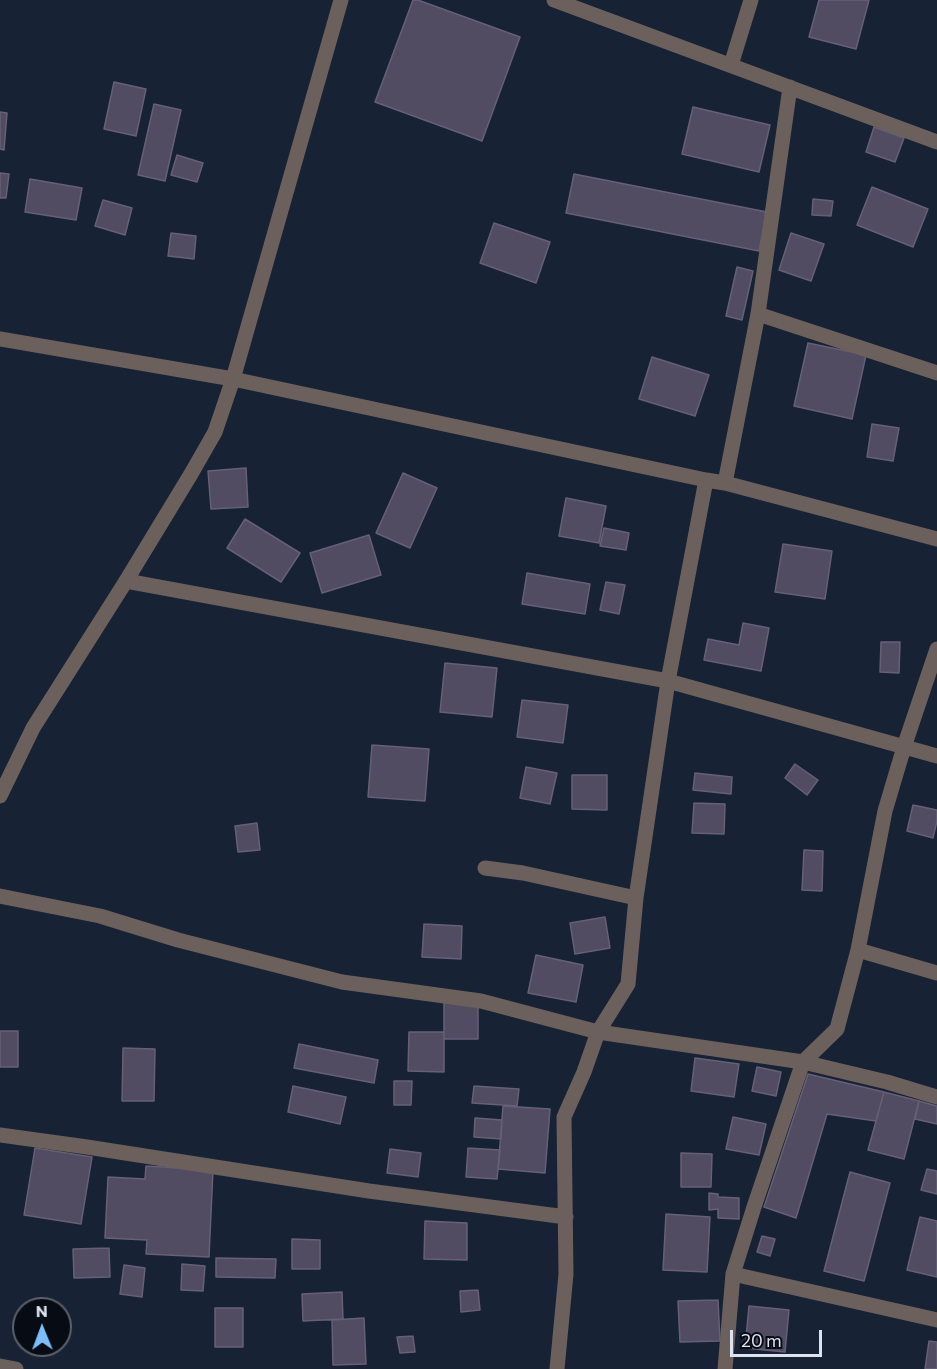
<!DOCTYPE html>
<style>
body{margin:0}
#map{position:relative;width:937px;height:1369px;overflow:hidden;background:#172234;font-family:Commissioner,sans-serif}
canvas{display:block}
.north{position:absolute;left:12px;top:1297px;width:60px;height:60px;box-sizing:border-box;background:#070b13;border:2px solid #5c616b;border-radius:50%;rotate:359deg;font-size:16px;font-weight:700;line-height:24px;text-align:center;color:#dce3f0}
.north::after{content:'';display:block;margin:auto;width:21px;height:27px;background:#7cbef9;clip-path:polygon(50% 0,100% 100%,50% 72%,0 100%)}
.scale{position:absolute;left:730px;top:1330px;width:92px;height:27px;box-sizing:border-box;border:3px solid #dce3f0;border-top:0;padding-left:8px;font-size:18px;line-height:21px;white-space:nowrap;color:#dce3f0;-webkit-text-stroke:4px #070b13;paint-order:stroke}
</style>
<div id="map">
<canvas width="937" height="1369"></canvas>
<div class="north">N</div>
<div class="scale">20 m</div>
</div>
<script>
const g = document.querySelector('canvas').getContext('2d');
g.lineJoin = 'round';
function fill(path, color) {
  g.fillStyle = color;
  g.fill(path, 'evenodd');
}
function poly(rows) {
  const path = new Path2D();
  for (const r of rows) {
    path.moveTo(r[0], r[1]);
    for (let i = 2; i < r.length; i += 2) path.lineTo(r[i], r[i + 1]);
  }
  return path;
}
function stroke(path, color, width, dash) {
  g.strokeStyle = color;
  g.lineWidth = width;
  g.lineCap = dash ? 'butt' : 'round';
  g.setLineDash(dash || []);
  g.stroke(path);
}
const building = poly([
 [413,0,418,0,520,37,482,141,375,102,413,0],
 [819,0,869,0,856,49,809,37,819,0],
 [114,82,146,89,136,136,104,129,114,82],
 [154,104,181,110,165,181,138,175,154,104],
 [693,107,770,125,759,172,682,154,693,107],
 [0,112,7,113,4,150,0,149,0,112],
 [874,127,904,138,895,162,866,152,874,127],
 [177,155,203,163,197,182,171,175,177,155],
 [0,173,9,174,6,198,0,198,0,173],
 [574,174,767,212,759,251,566,213,574,174],
 [30,179,82,188,76,220,25,212,30,179],
 [872,187,928,209,913,247,857,225,872,187],
 [813,199,833,201,831,216,812,215,813,199],
 [103,200,132,208,125,235,95,226,103,200],
 [494,223,550,242,536,283,480,263,494,223],
 [171,233,196,236,194,259,168,256,171,233],
 [791,233,824,244,811,281,779,270,791,233],
 [737,267,753,271,742,320,726,316,737,267],
 [808,343,866,355,852,419,794,406,808,343],
 [652,357,709,375,695,416,639,399,652,357],
 [872,424,899,428,893,461,867,457,872,424],
 [246,468,248,507,211,509,208,471,246,468],
 [403,473,437,488,410,548,376,533,403,473],
 [566,498,606,506,599,543,559,536,566,498],
 [245,519,300,553,281,582,227,548,245,519],
 [604,528,629,533,626,550,600,546,604,528],
 [369,535,381,575,322,593,310,553,369,535],
 [783,544,832,551,825,599,775,592,783,544],
 [527,573,590,584,585,614,522,604,527,573],
 [606,582,625,585,619,614,600,610,606,582],
 [743,623,769,628,761,671,704,660,708,639,739,645,743,623],
 [881,642,900,642,899,673,880,672,881,642],
 [445,663,497,668,492,717,440,712,445,663],
 [522,700,568,705,563,743,517,737,522,700],
 [372,745,429,749,425,801,368,797,372,745],
 [795,764,818,780,807,795,785,778,795,764],
 [526,767,557,773,550,804,520,798,526,767],
 [695,773,732,777,731,794,693,790,695,773],
 [572,775,607,775,607,810,572,809,572,775],
 [694,803,725,804,724,834,692,833,694,803],
 [913,805,937,810,937,821,933,838,907,831,913,805],
 [257,823,260,850,238,852,235,826,257,823],
 [804,850,823,851,822,891,802,890,804,850],
 [605,917,610,948,575,954,570,923,605,917],
 [424,924,462,926,461,959,422,957,424,924],
 [536,955,583,965,576,1002,528,993,536,955],
 [444,1002,478,1002,478,1039,444,1039,444,1002],
 [0,1031,18,1031,18,1067,0,1067,0,1031],
 [409,1032,444,1032,444,1072,408,1071,409,1032],
 [299,1044,378,1060,374,1083,294,1068,299,1044],
 [123,1048,155,1049,154,1101,122,1101,123,1048],
 [695,1058,739,1064,734,1097,691,1091,695,1058],
 [757,1067,781,1072,776,1096,752,1091,757,1067],
 [808,1074,884,1092,876,1121,827,1114,796,1218,764,1207,808,1074],
 [394,1081,412,1081,411,1105,394,1105,394,1081],
 [293,1086,346,1097,340,1124,288,1112,293,1086],
 [474,1086,519,1089,517,1106,472,1103,474,1086],
 [884,1092,919,1101,904,1159,868,1150,884,1092],
 [919,1101,937,1106,937,1124,915,1119,919,1101],
 [503,1106,550,1109,545,1173,498,1169,503,1106],
 [733,1117,766,1124,759,1155,726,1149,733,1117],
 [475,1118,502,1120,501,1139,474,1137,475,1118],
 [35,1148,92,1157,81,1224,24,1215,35,1148],
 [468,1148,500,1150,497,1179,466,1177,468,1148],
 [390,1149,421,1153,418,1177,387,1173,390,1149],
 [681,1153,712,1154,711,1187,681,1187,681,1153],
 [146,1166,213,1170,209,1257,146,1254,147,1240,105,1238,108,1177,145,1179,146,1166],
 [927,1169,937,1171,937,1194,921,1190,927,1169],
 [850,1172,890,1183,864,1281,824,1271,850,1172],
 [709,1193,718,1194,718,1197,739,1198,739,1219,718,1218,718,1209,709,1210,709,1193],
 [666,1214,710,1217,707,1272,663,1270,666,1214],
 [920,1217,937,1221,937,1277,907,1270,920,1217],
 [425,1221,467,1223,467,1260,424,1259,425,1221],
 [762,1236,775,1239,770,1256,757,1252,762,1236],
 [292,1239,320,1240,320,1269,292,1269,292,1239],
 [109,1248,110,1277,74,1278,73,1249,109,1248],
 [216,1258,276,1259,275,1278,216,1277,216,1258],
 [182,1264,205,1266,203,1291,181,1290,182,1264],
 [124,1265,145,1268,142,1297,120,1294,124,1265],
 [478,1290,480,1310,461,1312,460,1291,478,1290],
 [342,1292,343,1319,303,1321,302,1294,342,1292],
 [718,1300,720,1341,680,1342,678,1301,718,1300],
 [749,1306,789,1310,785,1352,745,1348,749,1306],
 [215,1308,243,1308,243,1347,215,1347,215,1308],
 [364,1318,366,1364,333,1365,332,1320,364,1318],
 [413,1336,415,1352,400,1353,397,1337,413,1336],
 [929,1341,937,1342,937,1369,925,1369,929,1341]
]);
fill(building, '#524c62');
stroke(building, '#666077', 1.5);
stroke(poly([
 [554,0,937,142],
 [731,65,751,0],
 [758,314,937,373],
 [0,339,233,379,706,480,725,483,937,539],
 [725,483,758,314,790,87],
 [126,581,668,681,937,756],
 [0,796,33,728,126,581,191,474,215,432,233,379,341,0],
 [485,868,523,873,636,898],
 [0,896,100,916,178,940,342,982,481,1001,598,1032,803,1062,887,1082,937,1097],
 [858,950,937,973],
 [0,1135,87,1147,369,1191,566,1217],
 [733,1274,937,1320],
 [0,1366,16,1369],
 [557,1369,566,1274,564,1117,584,1072,598,1032,628,984,636,898,668,681,706,480],
 [725,1369,733,1274,754,1207,803,1062,837,1029,858,950,885,811,904,747,937,649]
]), '#6c605c', 15);
</script>
